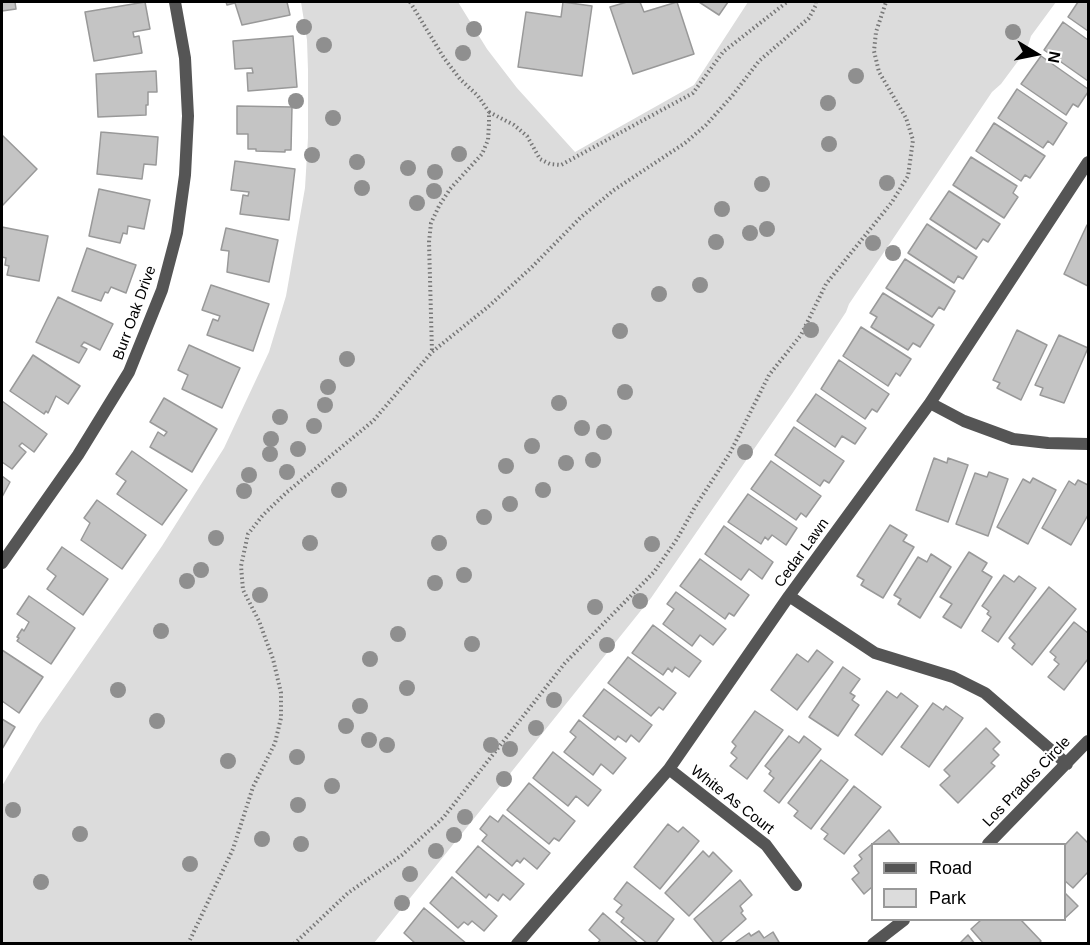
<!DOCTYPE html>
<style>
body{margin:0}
#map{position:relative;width:1090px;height:945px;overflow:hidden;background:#fff;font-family:Helvetica,sans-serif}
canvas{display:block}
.frame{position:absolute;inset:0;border:3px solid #000;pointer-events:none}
.legend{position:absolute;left:871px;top:843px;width:195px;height:78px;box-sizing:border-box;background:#fff;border:2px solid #999;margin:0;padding:8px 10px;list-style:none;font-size:18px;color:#000}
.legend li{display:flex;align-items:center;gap:12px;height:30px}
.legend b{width:30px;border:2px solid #999}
.north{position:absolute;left:1006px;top:24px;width:60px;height:60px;-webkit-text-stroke:4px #fff;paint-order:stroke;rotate:100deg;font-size:16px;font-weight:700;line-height:24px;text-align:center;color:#000}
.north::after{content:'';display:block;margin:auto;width:21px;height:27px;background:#000;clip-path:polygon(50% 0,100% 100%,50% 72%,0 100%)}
</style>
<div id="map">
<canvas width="1090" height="945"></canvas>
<div class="frame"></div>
<ul class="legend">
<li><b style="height:8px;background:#555"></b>Road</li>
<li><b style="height:16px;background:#dcdcdc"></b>Park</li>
</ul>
<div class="north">N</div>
</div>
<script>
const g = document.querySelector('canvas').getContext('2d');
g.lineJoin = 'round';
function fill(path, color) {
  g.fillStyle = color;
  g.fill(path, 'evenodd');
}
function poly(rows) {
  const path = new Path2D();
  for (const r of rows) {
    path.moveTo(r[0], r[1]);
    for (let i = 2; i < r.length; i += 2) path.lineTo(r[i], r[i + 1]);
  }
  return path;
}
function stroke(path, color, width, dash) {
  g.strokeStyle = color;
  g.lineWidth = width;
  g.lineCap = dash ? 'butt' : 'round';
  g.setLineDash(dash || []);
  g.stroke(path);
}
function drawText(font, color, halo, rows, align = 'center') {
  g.font = font + ' Helvetica,sans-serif';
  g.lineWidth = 4.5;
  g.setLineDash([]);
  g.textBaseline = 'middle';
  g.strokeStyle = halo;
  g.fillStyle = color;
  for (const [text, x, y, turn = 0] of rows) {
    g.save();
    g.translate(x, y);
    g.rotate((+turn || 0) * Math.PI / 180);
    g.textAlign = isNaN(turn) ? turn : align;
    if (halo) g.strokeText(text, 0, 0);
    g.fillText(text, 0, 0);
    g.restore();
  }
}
fill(poly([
 [301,2,458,2,487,49,517,88,575,152,694,85,748,2,1056,2,1031,36,1027,49,1001,84,992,92,849,304,846,312,792,394,651,598,374,943,2,943,2,786,39,724,162,546,224,448,269,352,286,296,305,188,308,138,308,70,307,40]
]), '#dcdcdc');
const building = poly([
 [2,2,15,2,16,9,2,11,2,2],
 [145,2,150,29,133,32,134,37,139,36,142,53,94,61,85,12,145,2],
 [226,2,287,2,290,15,242,25,235,3,227,5,226,2],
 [563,2,592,6,582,76,518,67,526,12,561,17,563,2],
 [627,2,640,2,644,12,677,2,694,54,633,74,610,7,627,2],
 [699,2,728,2,719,15,699,2],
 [1078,2,1088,2,1088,31,1068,17,1078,2],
 [1063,22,1088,40,1088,81,1044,50,1063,22],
 [293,36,297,87,248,91,247,73,253,73,252,68,235,69,233,41,293,36],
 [1041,56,1088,89,1088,92,1078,107,1073,104,1066,115,1021,84,1041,56],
 [156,71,157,92,148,92,148,105,146,105,146,115,98,117,96,74,156,71],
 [1017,89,1067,123,1053,145,1048,141,1043,148,998,118,1017,89],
 [237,106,292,107,291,150,285,150,285,152,256,151,256,149,248,149,248,134,237,134,237,106],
 [994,123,1045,156,1030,178,1025,175,1021,181,976,151,994,123],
 [101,132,158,137,156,165,144,164,142,179,97,174,101,132],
 [2,135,37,169,2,206,2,135],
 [971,157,1017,186,1013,193,1018,197,1004,218,953,185,971,157],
 [235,161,295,169,289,220,240,214,243,195,248,196,249,192,231,190,235,161],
 [99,189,150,200,144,229,128,226,127,234,123,233,120,243,89,236,99,189],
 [949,191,1000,224,988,242,983,239,976,249,930,219,949,191],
 [927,224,977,257,963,279,958,276,954,283,908,253,927,224],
 [1087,225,1088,225,1088,286,1064,274,1087,225],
 [2,227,48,236,39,281,7,275,9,266,5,265,6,258,2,257,2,227],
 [226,228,278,240,269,282,227,272,229,251,221,250,226,228],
 [87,248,136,265,126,293,111,287,108,293,105,292,101,301,72,291,87,248],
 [905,259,955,291,944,310,939,307,932,317,886,288,905,259],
 [211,285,269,304,253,351,207,335,213,319,218,321,220,316,202,310,211,285],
 [883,293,934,325,920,347,913,343,908,350,871,327,877,317,870,313,883,293],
 [58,297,113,324,100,350,84,342,81,346,87,349,79,363,36,342,58,297],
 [861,327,911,359,900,376,896,373,888,386,843,356,861,327],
 [1017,330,1047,345,1021,400,997,388,1000,383,993,380,1017,330],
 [1059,335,1088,348,1064,403,1040,395,1043,388,1035,385,1059,335],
 [189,345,240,368,222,408,182,389,188,375,178,370,189,345],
 [33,355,80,386,68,404,56,396,48,413,46,411,44,414,10,391,33,355],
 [839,360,889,394,877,412,872,409,865,419,821,389,839,360],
 [816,394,866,428,855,444,842,436,835,447,797,421,816,394],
 [164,398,217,429,192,472,150,447,158,432,164,436,167,432,150,422,164,398],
 [2,401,47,434,34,452,22,443,19,446,26,452,12,469,2,462,2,401],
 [794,427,844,461,829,483,824,480,820,486,775,455,794,427],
 [132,451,187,490,162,525,117,494,126,481,116,474,132,451],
 [934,458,947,463,948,458,968,465,948,522,916,510,934,458],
 [771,461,821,496,806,517,801,513,796,520,751,489,771,461],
 [989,472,1008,479,988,536,956,524,975,473,987,477,989,472],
 [2,476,10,482,2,497,2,476],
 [1033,478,1056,490,1028,544,997,527,1023,479,1030,483,1033,478],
 [1078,480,1088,485,1088,515,1071,545,1042,528,1069,481,1075,485,1078,480],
 [748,494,797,528,786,545,772,535,768,540,765,537,761,544,728,522,748,494],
 [97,500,146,535,122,569,81,540,90,523,84,518,97,500],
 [890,525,907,535,903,541,914,547,883,598,861,585,864,580,857,576,890,525],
 [724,526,773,562,762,579,749,569,741,580,705,554,724,526],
 [62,547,108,579,83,615,47,589,56,576,47,569,62,547],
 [969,552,987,563,982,571,992,577,961,628,943,617,952,604,940,597,969,552],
 [931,554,951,567,920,618,898,604,901,599,894,595,918,557,927,562,931,554],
 [700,559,749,595,734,616,729,613,725,619,680,586,700,559],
 [1004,575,1014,582,1019,576,1036,588,998,642,982,631,991,617,987,614,989,611,982,606,1004,575],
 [1049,587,1076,609,1032,665,1012,648,1015,644,1009,638,1049,587],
 [676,592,726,629,713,645,700,635,692,646,663,624,674,609,667,604,676,592],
 [29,596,75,628,51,664,17,641,19,638,17,637,22,629,24,631,29,622,17,614,29,596],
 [1074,622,1088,633,1088,659,1064,690,1048,677,1059,664,1054,660,1056,657,1050,652,1074,622],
 [653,625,701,661,689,677,675,667,672,672,668,668,663,675,632,653,653,625],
 [2,650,43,677,19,713,2,701,2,650],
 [817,650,833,662,797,710,771,690,797,654,808,662,817,650],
 [628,657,676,693,663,710,659,707,651,716,608,683,628,657],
 [843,667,860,679,850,693,855,696,852,700,859,705,838,736,809,717,843,667],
 [604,689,652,725,639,742,631,735,626,742,618,736,615,740,583,716,604,689],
 [887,691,897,698,901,693,918,706,882,755,855,735,887,691],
 [933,703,943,710,946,706,963,718,929,767,901,747,933,703],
 [755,711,783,730,747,779,730,766,737,758,731,753,736,746,732,742,755,711],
 [2,719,15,727,2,749,2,719],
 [579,720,626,758,613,774,601,764,593,775,564,752,576,737,570,732,579,720],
 [986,728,1000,742,993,749,999,755,991,763,995,766,958,803,940,785,950,776,944,770,986,728],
 [789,736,799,743,804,736,821,749,779,803,764,791,774,778,769,774,771,771,765,766,789,736],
 [553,752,601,790,588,806,576,796,568,806,533,778,553,752],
 [821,760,848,780,811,829,794,816,798,811,788,803,821,760],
 [529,783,575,821,559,841,554,838,549,844,507,810,529,783],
 [854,786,881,807,844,854,824,839,828,834,821,829,854,786],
 [503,815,550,853,537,869,524,858,520,863,517,860,512,866,482,841,487,835,480,829,490,816,498,822,503,815],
 [668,824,678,832,683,827,699,841,660,889,634,867,668,824],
 [889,830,900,844,872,844,872,887,864,894,852,879,859,873,854,866,862,859,859,855,889,830],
 [1077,832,1088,843,1088,872,1073,888,1064,880,1064,846,1077,832],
 [478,846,524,884,510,900,503,894,498,901,489,894,486,898,456,872,478,846],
 [703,851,709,857,713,852,732,871,689,916,665,893,703,851],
 [452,877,497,916,484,931,472,921,468,925,464,922,458,928,430,903,452,877],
 [740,880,752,895,740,906,743,911,741,913,746,919,718,944,715,944,694,919,740,880],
 [627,882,674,919,655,944,648,944,621,922,624,918,616,912,622,905,614,899,627,882],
 [1064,892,1078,906,1064,919,1064,892],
 [424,908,467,944,416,944,404,933,424,908],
 [603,913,639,944,597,944,600,940,589,930,603,913],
 [981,920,1021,920,1041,941,1038,944,984,944,971,929,981,920],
 [759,931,764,938,773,932,780,944,733,944,749,933,751,936,759,931],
 [968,935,975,944,959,944,968,935]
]);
fill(building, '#c4c4c4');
stroke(building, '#999', 1.5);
stroke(poly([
 [410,2,444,58,460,79,478,96,489,112,489,124,488,140,482,154,450,189,439,206,431,223,429,242,432,352],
 [489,112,514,125,527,136,540,159,550,164,561,165,693,93,723,52,787,2],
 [188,944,233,849,253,787,275,743,281,718,281,693,273,659,259,621,243,590,241,566,248,534,263,515,287,492,373,421,432,352,489,306,531,268,581,217,614,190,685,143,706,125,732,96,759,61,809,18,816,5,816,2],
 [294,944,348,893,402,855,443,818,565,663,654,572,677,539,695,507,730,453,769,375,801,335,826,284,892,202,908,176,913,140,906,118,879,72,874,51,876,32,886,2]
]), '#777', 4, [1.5, 3]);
stroke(poly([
 [930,403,964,421,1013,439,1048,443,1088,444],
 [2,563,78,455,129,372,162,290,177,233,185,175,188,116,185,58,175,2],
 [789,596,875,653,953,677,985,693,1067,764],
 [669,769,766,845,796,885],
 [988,844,1088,741],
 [517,944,669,769,789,596,930,403,1088,162],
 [873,944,904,920]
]), '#555', 12);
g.fillStyle = '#8f8f8f';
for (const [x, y] of [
 [304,27],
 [474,29],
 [1013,32],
 [324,45],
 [463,53],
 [856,76],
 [296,101],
 [828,103],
 [333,118],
 [829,144],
 [459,154],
 [312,155],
 [357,162],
 [408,168],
 [435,172],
 [887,183],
 [762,184],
 [362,188],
 [434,191],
 [417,203],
 [722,209],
 [767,229],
 [750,233],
 [716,242],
 [873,243],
 [893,253],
 [700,285],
 [659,294],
 [811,330],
 [620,331],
 [347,359],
 [328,387],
 [625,392],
 [559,403],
 [325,405],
 [280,417],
 [314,426],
 [582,428],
 [604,432],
 [271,439],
 [532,446],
 [298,449],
 [745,452],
 [270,454],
 [593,460],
 [566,463],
 [506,466],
 [287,472],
 [249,475],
 [339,490],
 [543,490],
 [244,491],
 [510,504],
 [484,517],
 [216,538],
 [310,543],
 [439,543],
 [652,544],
 [201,570],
 [464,575],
 [187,581],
 [435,583],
 [260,595],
 [640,601],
 [595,607],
 [161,631],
 [398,634],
 [472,644],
 [607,645],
 [370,659],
 [407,688],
 [118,690],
 [554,700],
 [360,706],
 [157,721],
 [346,726],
 [536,728],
 [369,740],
 [387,745],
 [491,745],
 [510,749],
 [297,757],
 [228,761],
 [504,779],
 [332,786],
 [298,805],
 [13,810],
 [465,817],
 [80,834],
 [454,835],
 [262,839],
 [301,844],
 [436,851],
 [190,864],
 [410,874],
 [41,882],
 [402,903]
]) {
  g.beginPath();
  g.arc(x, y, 8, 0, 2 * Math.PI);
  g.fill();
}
drawText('15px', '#000', '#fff', [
 ["Burr Oak Drive",135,313,-70],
 ["Cedar Lawn",802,553,-54],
 ["Los Prados Circle",1027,782,-46],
 ["White As Court",732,800,38]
]);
</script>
